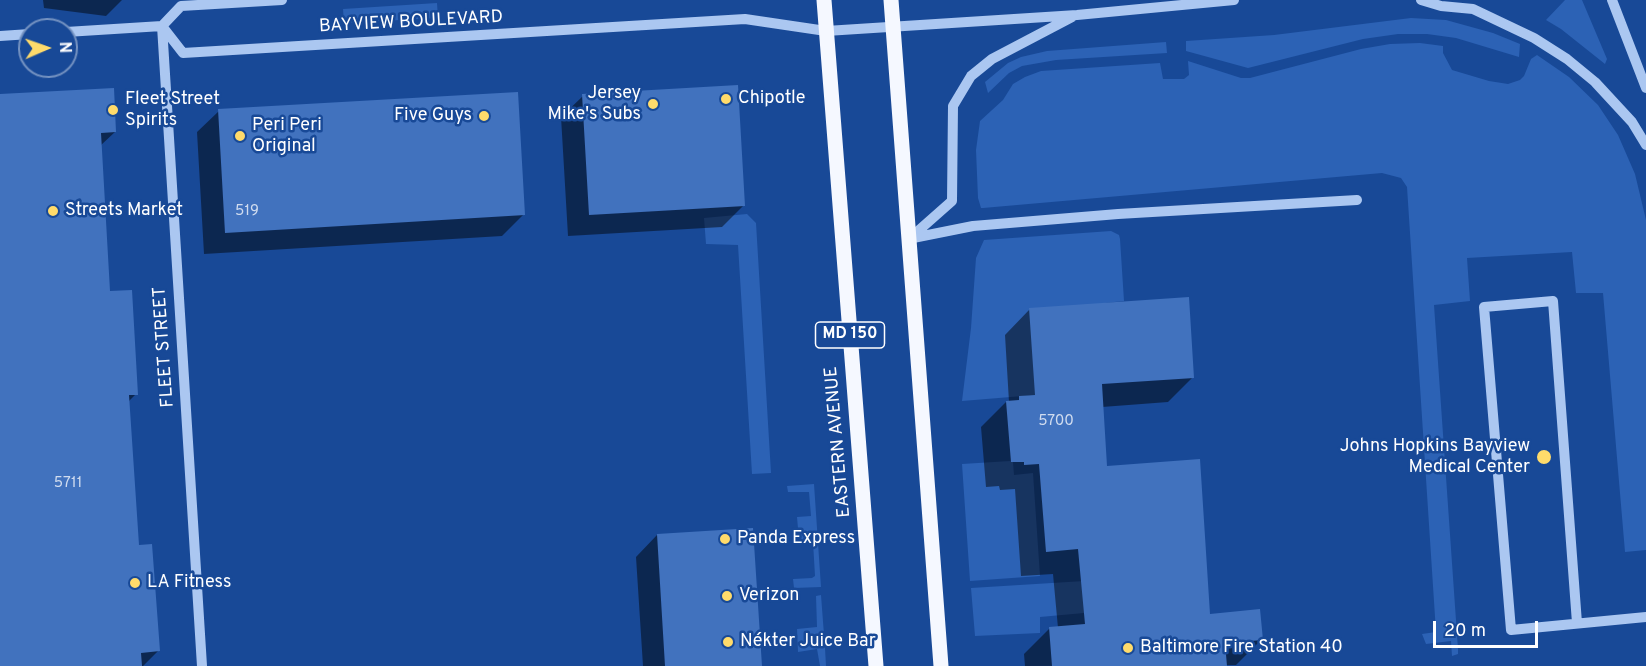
<!DOCTYPE html>
<meta charset="utf-8">
<style>
body{margin:0}
#map{position:relative;width:1646px;height:666px;overflow:hidden;background:#184997;font-family:Overpass,sans-serif}
canvas{display:block}
.north{position:absolute;left:18px;top:18px;width:60px;height:60px;box-sizing:border-box;background:#184997;border:2px solid #7492c1;border-radius:50%;rotate:88deg;font-size:16px;font-weight:700;line-height:24px;text-align:center;color:#fff}
.north::after{content:'';display:block;margin:auto;width:21px;height:27px;background:#ffdb6b;clip-path:polygon(50% 0,100% 100%,50% 72%,0 100%)}
.scale{position:absolute;left:1433px;top:621px;width:105px;height:27px;box-sizing:border-box;border:3px solid #fff;border-top:0;padding-left:8px;font-size:18px;line-height:21px;white-space:nowrap;color:#fff;-webkit-text-stroke:4px #184997;paint-order:stroke}
</style>
<div id="map">
<canvas width="1646" height="666"></canvas>
<div class="north">N</div>
<div class="scale">20 m</div>
</div>
<script>
const g = document.querySelector('canvas').getContext('2d');
g.lineJoin = 'round';
function fill(path, color) {
  g.fillStyle = color;
  g.fill(path, 'evenodd');
}
function poly(rows) {
  const path = new Path2D();
  for (const r of rows) {
    path.moveTo(r[0], r[1]);
    for (let i = 2; i < r.length; i += 2) path.lineTo(r[i], r[i + 1]);
  }
  return path;
}
function stroke(path, color, width, dash) {
  g.strokeStyle = color;
  g.lineWidth = width;
  g.lineCap = dash ? 'butt' : 'round';
  g.setLineDash(dash || []);
  g.stroke(path);
}
function drawText(font, color, halo, rows, align = 'center') {
  g.font = font + ' Overpass,sans-serif';
  g.lineWidth = 5;
  g.setLineDash([]);
  g.textBaseline = 'middle';
  g.strokeStyle = halo;
  g.fillStyle = color;
  for (const [text, x, y, turn = 0] of rows) {
    g.save();
    g.translate(x, y);
    g.rotate((+turn || 0) * Math.PI / 180);
    g.textAlign = isNaN(turn) ? turn : align;
    if (halo) g.strokeText(text, 0, 0);
    g.fillText(text, 0, 0);
    g.restore();
  }
}
fill(poly([
 [1565,0,1582,0,1607,59,1605,64,1561,29,1546,20],
 [437,3,438,18,344,23,343,9],
 [1411,18,1446,20,1493,33,1520,44,1519,57,1456,38,1427,34,1398,34,1363,39,1248,68,1186,51,1186,41,1274,35],
 [1166,42,1167,53,1056,60,1022,66,1009,73,988,93,985,82,1008,63,1021,57,1047,51],
 [1420,43,1443,46,1443,53,1452,70,1489,81,1508,84,1520,80,1524,76,1531,59,1537,55,1569,77,1598,105,1618,135,1635,174,1646,220,1646,550,1625,552,1603,293,1576,293,1572,252,1467,258,1470,301,1434,305,1458,649,1458,654,1452,656,1451,641,1426,644,1422,634,1436,632,1407,187,1401,178,1382,173,983,208,981,208,978,198,976,150,980,121,1003,100,1013,84,1025,77,1041,71,1160,63,1163,79,1184,79,1189,75,1188,61,1241,78,1250,78,1361,49,1390,44],
 [747,214,756,223,771,473,752,474,738,245,706,244,704,218],
 [1111,231,1119,235,1120,239,1124,301,1105,303,1035,395,962,401,971,328,976,258,984,240],
 [1010,461,1013,462,1014,475,1033,473,1040,576,970,581,962,464],
 [814,484,821,587,794,588,793,579,812,578,815,576,813,542,811,540,799,540,797,517,811,516,809,492,788,492,787,486],
 [1165,576,1194,603,1040,617,1040,633,975,636,971,588],
 [821,595,825,648,826,666,820,666,817,649,798,652,797,629,817,627,816,596]
]), '#2c62b5');
fill(poly([
 [43,0,122,0,106,16,44,8],
 [0,95,115,132,100,146,108,292,136,394,128,402,138,547,158,651,143,666,0,666],
 [583,96,744,205,722,227,568,236,561,117],
 [219,111,524,214,502,236,204,254,197,132],
 [1030,309,1193,377,1168,402,1102,407,1106,467,1209,615,1261,640,1236,665,1025,666,1024,654,1049,629,1058,628,1053,574,1021,576,1015,489,1000,490,999,486,986,487,981,427,1006,402,1009,402,1005,335],
 [657,535,761,666,643,666,636,557]
]), '#0007');
fill(poly([
 [738,85,745,206,589,215,582,94],
 [114,88,116,132,101,133,110,291,132,290,138,395,129,395,139,545,152,544,160,651,141,653,142,666,0,666,0,94],
 [518,92,525,215,225,233,218,109],
 [1189,297,1194,378,1102,384,1107,466,1200,459,1210,614,1260,609,1263,640,1225,643,1227,666,1052,666,1049,627,1085,624,1078,549,1046,552,1039,464,1024,465,1024,462,1011,462,1006,401,1019,400,1019,396,1035,395,1029,308],
 [753,528,762,666,665,666,657,534]
]), '#4172be');
stroke(poly([
 [1421,0,1441,6,1473,9,1534,38,1567,59,1595,82,1632,122,1646,145],
 [1612,0,1646,88],
 [162,26,183,53,745,19,826,31,1077,15,1234,0],
 [162,26,202,666],
 [162,26,181,6,282,0],
 [66,32,162,26],
 [0,36,30,34],
 [908,239,973,226,1118,214,1357,200],
 [909,239,952,201,953,106,971,76,992,59,1072,17],
 [1577,623,1553,301,1484,307,1511,630,1646,617]
]), '#abc7f1', 10);
stroke(poly([
 [824,0,876,666],
 [891,0,941,666]
]), '#f5f8ff', 15);
for (const [x, y, r, color] of [
 [726,99,6,"#ffdb6b"],
 [653,104,6,"#ffdb6b"],
 [113,110,6,"#ffdb6b"],
 [484,116,6,"#ffdb6b"],
 [240,136,6,"#ffdb6b"],
 [53,211,6,"#ffdb6b"],
 [1544,457,8,"#ffdb6b"],
 [725,539,6,"#ffdb6b"],
 [135,583,6,"#ffdb6b"],
 [727,596,6,"#ffdb6b"],
 [728,642,6,"#ffdb6b"],
 [1128,648,6,"#ffdb6b"]
]) {
  const dot = new Path2D();
  dot.arc(x, y, r, 0, 2 * Math.PI);
  g.fillStyle = color;
  g.fill(dot);
  stroke(dot, '#184997', 2);
}
drawText('15px', '#d0dcef', null, [
 ["519",247,212],
 ["5700",1056,422],
 ["5711",68,484]
]);
for (const [x, y, w] of [
 [850,335,69]
]) {
  const box = new Path2D();
  box.roundRect(x - w / 2, y - 13, w, 26, 4.5);
  g.fillStyle = '#184997';
  g.fill(box);
  stroke(box, '#fff', 1.5);
}
drawText('bold 16px', '#fff', null, [
 ["MD 150",850,335]
]);
drawText('18px', '#fff', '#184997', [
 ["BAYVIEW BOULEVARD",411,23,-3],
 ["FLEET STREET",165,347,-94],
 ["EASTERN AVENUE",839,442,-95]
]);
drawText('18px', '#fff', '#184997', [
 ["Jersey",641,94,"right"],
 ["Mike's Subs",641,115,"right"],
 ["Chipotle",738,99],
 ["Fleet Street",125,100],
 ["Spirits",125,121],
 ["Five Guys",472,116,"right"],
 ["Peri Peri",252,126],
 ["Original",252,147],
 ["Streets Market",65,211],
 ["Johns Hopkins Bayview",1530,447,"right"],
 ["Medical Center",1530,468,"right"],
 ["Panda Express",737,539],
 ["LA Fitness",147,583],
 ["Verizon",739,596],
 ["Nékter Juice Bar",740,642],
 ["Baltimore Fire Station 40",1140,648]
], 'left');
</script>
